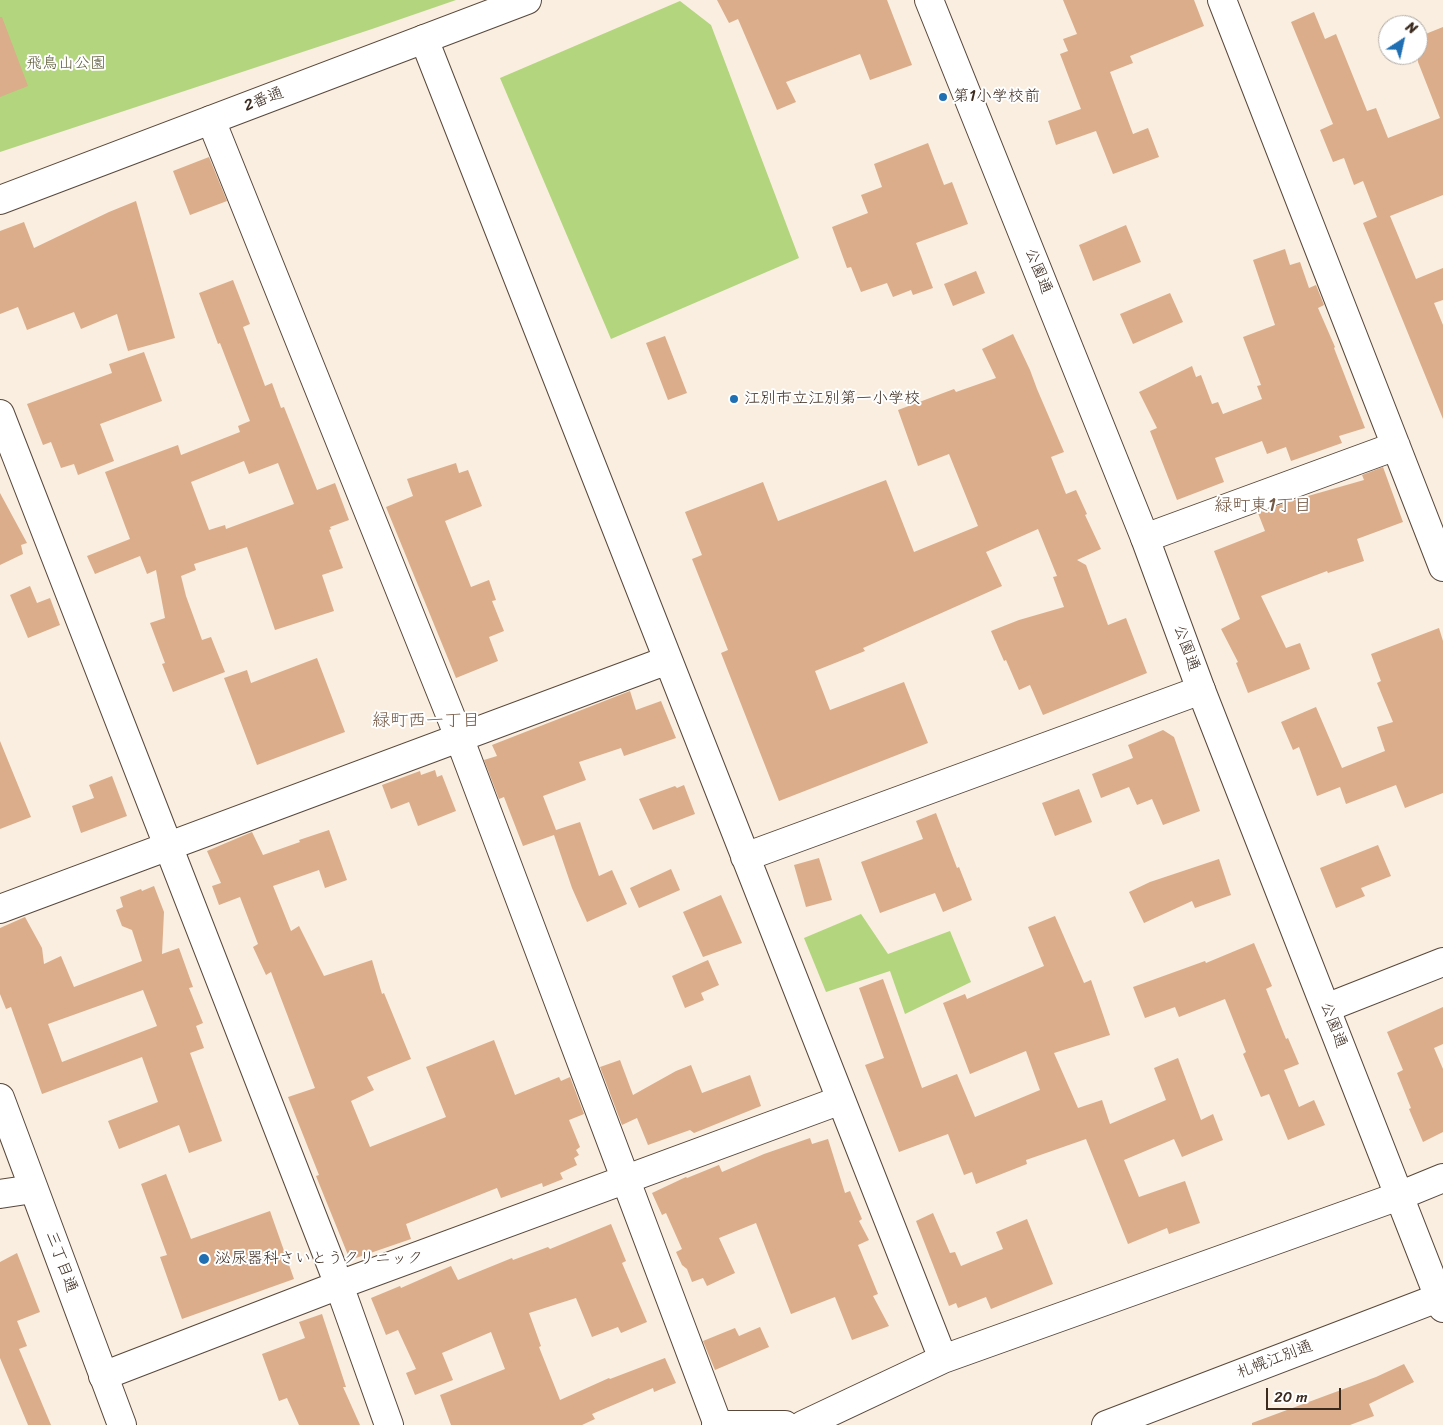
<!DOCTYPE html>
<meta charset="utf-8">
<style>
body{margin:0}
#map{position:relative;width:1443px;height:1425px;overflow:hidden;background:#f9eedf;font-family:Sriracha,sans-serif}
canvas{display:block}
.north{position:absolute;left:1378px;top:15px;width:50px;height:50px;box-sizing:border-box;background:#fff;border:1px solid #b1aaa5;border-radius:50%;rotate:35deg;font-size:14px;font-weight:700;line-height:20px;text-align:center;color:#3b2a1e}
.north::after{content:'';display:block;margin:auto;width:18px;height:22px;background:#1f6fb2;clip-path:polygon(50% 0,100% 100%,50% 72%,0 100%)}
.scale{position:absolute;left:1266px;top:1388px;width:75px;height:22px;box-sizing:border-box;border:2px solid #3b2a1e;border-top:0;padding-left:6px;font-size:15px;line-height:18px;white-space:nowrap;color:#3b2a1e;-webkit-text-stroke:4px #fff;paint-order:stroke}
</style>
<div id="map">
<canvas width="1443" height="1425"></canvas>
<div class="north">N</div>
<div class="scale">20 m</div>
</div>
<script>
const g = document.querySelector('canvas').getContext('2d');
g.lineJoin = 'round';
function fill(path, color) {
  g.fillStyle = color;
  g.fill(path, 'evenodd');
}
function poly(rows) {
  const path = new Path2D();
  for (const r of rows) {
    path.moveTo(r[0], r[1]);
    for (let i = 2; i < r.length; i += 2) path.lineTo(r[i], r[i + 1]);
  }
  return path;
}
function stroke(path, color, width, dash) {
  g.strokeStyle = color;
  g.lineWidth = width;
  g.lineCap = dash ? 'butt' : 'round';
  g.setLineDash(dash || []);
  g.stroke(path);
}
function drawText(font, color, halo, rows, align = 'center') {
  g.font = font + ' Sriracha,"Klee One",sans-serif';
  g.lineWidth = 4;
  g.setLineDash([]);
  g.textBaseline = 'middle';
  g.strokeStyle = halo;
  g.fillStyle = color;
  for (const [text, x, y, turn = 0] of rows) {
    g.save();
    g.translate(x, y);
    g.rotate((+turn || 0) * Math.PI / 180);
    g.textAlign = isNaN(turn) ? turn : align;
    if (halo) g.strokeText(text, 0, 0);
    g.fillText(text, 0, 0);
    g.restore();
  }
}
fill(poly([
 [0,0,456,0,372,29,0,152],
 [680,1,711,25,799,258,611,339,500,78],
 [861,914,888,954,950,931,971,982,905,1014,890,971,826,992,804,938]
]), '#b3d57e');
fill(poly([
 [717,0,887,0,912,65,870,80,860,54,786,82,796,102,777,110,738,19,729,23],
 [1063,0,1194,0,1204,26,1130,56,1133,63,1110,72,1133,134,1148,128,1159,157,1113,174,1096,131,1056,145,1048,121,1081,109,1060,54,1068,51,1063,39,1077,34],
 [1314,12,1325,39,1336,34,1367,111,1376,108,1388,138,1440,118,1418,62,1418,37,1443,27,1443,195,1390,216,1416,279,1443,268,1443,300,1434,303,1443,325,1443,419,1363,223,1377,217,1363,181,1354,185,1344,158,1333,162,1320,130,1333,124,1291,22],
 [0,17,2,17,28,86,0,97],
 [928,143,944,185,952,182,968,224,916,243,933,288,913,295,911,290,893,297,887,283,861,292,851,267,847,268,832,227,868,213,861,195,882,187,874,164],
 [209,157,227,201,190,215,173,171],
 [136,201,175,338,128,351,117,314,81,329,74,312,27,330,18,307,0,314,0,231,24,222,34,248,109,212],
 [1126,225,1141,262,1093,281,1079,245],
 [1285,249,1290,265,1300,262,1309,288,1316,285,1324,305,1318,308,1335,347,1334,348,1365,428,1339,436,1342,443,1291,461,1286,447,1267,454,1262,441,1215,458,1224,482,1177,500,1150,431,1157,428,1139,392,1192,366,1196,377,1201,375,1212,404,1218,402,1223,414,1262,399,1257,386,1261,385,1243,337,1275,325,1253,260],
 [976,271,985,293,953,306,944,284],
 [233,280,250,324,243,327,265,386,272,383,281,408,284,407,317,490,335,483,349,520,330,527,331,529,329,530,343,568,322,575,334,611,275,630,247,547,194,564,196,570,181,576,186,596,202,640,211,637,225,672,173,692,162,664,165,663,150,623,165,618,156,570,147,574,140,556,95,574,87,556,130,539,105,472,178,445,181,455,240,432,238,426,250,421,220,343,218,344,199,293],
 [244,461,249,474,278,463,294,504,226,529,225,525,209,530,191,482],
 [1170,293,1183,322,1133,344,1120,314],
 [1013,334,1030,370,1037,389,1064,452,1051,457,1066,494,1076,490,1087,514,1085,515,1101,549,1077,560,1086,565,1108,625,1126,618,1147,673,1043,715,1030,685,1019,690,1006,660,1004,661,991,631,1019,620,1064,607,1053,577,1057,576,1038,529,986,552,1002,586,863,648,865,651,815,671,830,710,904,682,928,743,779,801,721,653,728,650,692,559,702,555,685,512,763,482,778,521,886,480,914,552,978,526,949,454,918,466,898,410,954,389,956,392,996,378,982,349],
 [665,336,687,393,668,400,646,343],
 [144,352,162,401,100,424,114,461,78,475,74,464,61,468,51,442,43,445,27,404,112,373,109,364],
 [456,463,459,473,468,470,482,506,445,521,471,587,489,580,496,600,492,601,504,631,489,637,498,661,456,678,386,507,413,496,407,479],
 [1383,467,1403,522,1357,539,1364,561,1328,573,1327,571,1261,596,1286,648,1300,643,1310,669,1248,693,1236,663,1238,662,1221,629,1240,619,1214,551,1265,531,1258,513,1294,500,1364,480,1362,475],
 [0,493,27,543,21,545,23,554,0,565],
 [30,586,37,603,50,598,60,625,28,638,10,595],
 [1439,628,1443,641,1443,793,1405,808,1396,785,1346,804,1340,787,1317,796,1299,747,1293,750,1281,722,1316,707,1342,768,1385,751,1377,727,1393,722,1377,683,1381,681,1371,654],
 [317,658,345,732,257,765,224,678,247,670,251,683],
 [630,691,636,710,661,701,676,738,624,756,621,748,579,762,586,780,543,796,556,830,580,822,599,876,612,870,627,904,587,922,572,888,554,835,523,846,504,797,499,799,484,760,497,756,492,745],
 [1163,730,1174,737,1200,811,1163,825,1152,799,1137,805,1129,787,1101,798,1092,774,1133,758,1128,745],
 [0,741,31,817,0,829],
 [435,770,437,777,442,775,456,811,418,826,409,802,391,809,382,785,420,771,421,775],
 [112,776,127,816,81,833,72,806,94,798,89,785],
 [684,785,695,814,653,830,639,799,675,786,677,788],
 [1079,789,1092,822,1055,836,1042,803],
 [936,813,957,868,959,867,972,900,943,912,935,893,880,913,861,862,923,839,916,821],
 [329,830,347,880,325,888,319,870,273,886,291,931,299,926,324,976,372,960,382,994,384,993,411,1059,367,1077,374,1090,351,1101,370,1147,446,1117,426,1067,494,1040,515,1095,559,1077,561,1081,570,1077,584,1114,569,1120,580,1147,576,1150,579,1155,574,1158,577,1165,560,1173,563,1179,543,1187,542,1183,501,1198,497,1188,406,1224,411,1239,350,1260,316,1176,319,1175,288,1097,315,1088,271,972,266,975,253,947,258,944,240,897,219,905,212,886,221,883,207,851,252,832,263,855,300,842,299,840],
 [1378,845,1391,876,1361,888,1365,896,1336,908,1320,868],
 [819,858,832,900,806,907,794,865],
 [1219,859,1231,895,1195,908,1192,901,1144,923,1129,892,1150,882],
 [671,869,680,890,639,908,630,888],
 [154,886,164,912,162,954,179,948,193,987,189,988,203,1023,196,1026,204,1048,190,1053,222,1141,189,1153,179,1125,119,1149,108,1121,158,1102,142,1057,42,1094,11,1007,6,1009,0,994,0,928,25,917,42,948,44,964,61,956,74,987,142,961,132,930,122,926,116,910,123,907,120,897,141,889,142,891],
 [143,990,157,1026,62,1062,48,1024],
 [721,895,742,943,703,957,683,912],
 [1055,916,1084,983,1091,980,1110,1035,1054,1053,1078,1108,1102,1100,1110,1124,1166,1100,1154,1068,1178,1058,1201,1120,1213,1114,1223,1140,1182,1157,1174,1139,1124,1160,1139,1197,1185,1181,1200,1223,1169,1234,1167,1228,1128,1244,1086,1139,1026,1160,1027,1164,976,1184,972,1172,964,1175,948,1134,899,1152,865,1065,884,1058,859,988,883,979,922,1088,957,1074,975,1117,1040,1090,1026,1051,970,1074,943,1003,965,994,967,999,1044,966,1028,927],
 [1254,943,1272,986,1266,989,1286,1039,1288,1038,1299,1064,1284,1070,1299,1107,1314,1100,1325,1125,1288,1140,1269,1094,1261,1097,1243,1054,1246,1052,1225,999,1179,1017,1175,1007,1145,1018,1133,987,1205,961,1206,963],
 [708,960,719,985,701,993,704,1000,685,1008,672,976],
 [1443,1007,1443,1044,1434,1048,1443,1069,1443,1132,1423,1142,1409,1109,1411,1108,1397,1073,1403,1070,1387,1032],
 [620,1060,633,1095,676,1071,691,1065,702,1093,750,1075,761,1106,694,1133,690,1130,648,1145,637,1118,622,1125,600,1067],
 [810,1138,812,1144,828,1139,845,1193,850,1191,862,1219,859,1221,869,1240,858,1245,878,1294,873,1296,889,1326,852,1340,835,1297,791,1314,756,1223,719,1238,735,1273,707,1286,703,1278,692,1282,687,1269,682,1265,676,1252,682,1249,666,1213,662,1215,652,1193,686,1177,687,1178,719,1165,722,1172,764,1154],
 [166,1174,191,1239,270,1211,294,1279,182,1319,160,1257,167,1255,141,1184],
 [933,1213,950,1253,955,1252,961,1266,1003,1249,996,1232,1027,1219,1053,1284,991,1309,986,1297,958,1308,956,1303,949,1306,916,1221],
 [611,1224,626,1261,622,1263,647,1322,621,1333,618,1327,592,1337,576,1298,529,1313,541,1346,539,1347,560,1400,609,1378,610,1379,665,1358,676,1383,654,1392,653,1388,592,1414,595,1419,582,1425,451,1425,440,1395,505,1369,491,1332,442,1353,453,1380,415,1395,406,1373,416,1369,398,1330,386,1335,371,1298,400,1286,401,1288,451,1266,458,1280,512,1258,513,1260,548,1247,550,1249],
 [17,1253,40,1312,17,1321,27,1346,19,1349,51,1425,28,1425,0,1358,0,1262],
 [322,1314,346,1387,343,1387,360,1425,299,1425,287,1398,279,1401,262,1354,305,1338,299,1322],
 [760,1327,769,1347,715,1370,703,1341,735,1328,739,1336],
 [1404,1364,1414,1382,1369,1404,1374,1416,1350,1425,1252,1425,1252,1423,1376,1377]
]), '#dbad8b');
const minor = poly([
 [1222,0,1443,567],
 [424,39,943,1359],
 [211,120,459,737,718,1425],
 [0,414,339,1285,389,1425],
 [1145,538,1396,446],
 [745,857,1201,690],
 [0,909,668,660],
 [1326,1008,1443,962],
 [0,1194,33,1189],
 [103,1376,339,1285,841,1100],
 [803,1425,943,1359,1399,1196,1443,1178]
]);
const tertiary = poly([
 [929,0,1145,538,1201,690,1443,1308],
 [0,200,527,0],
 [0,1098,122,1425]
]);
const trunk = poly([
 [716,1425,785,1425],
 [1106,1425,1443,1296]
]);
stroke(minor, '#58473b', 30);
stroke(tertiary, '#58473b', 30);
stroke(trunk, '#58473b', 30);
stroke(minor, '#fff', 28);
stroke(tertiary, '#fff', 28);
stroke(trunk, '#fff', 28);
for (const [x, y, r, color] of [
 [943,97,5,"#1f6fb2"],
 [734,399,5,"#1f6fb2"],
 [204,1259,6,"#1f6fb2"]
]) {
  const dot = new Path2D();
  dot.arc(x, y, r, 0, 2 * Math.PI);
  g.fillStyle = color;
  g.fill(dot);
  stroke(dot, '#fff', 2);
}
drawText('16px', '#5f5d3b', '#fff', [
 ["飛鳥山公園",66,64]
]);
drawText('16px', '#3b2a1e', '#fff', [
 ["第1小学校前",953,97],
 ["江別市立江別第一小学校",744,399],
 ["泌尿器科さいとうクリニック",215,1259]
], 'left');
drawText('16px', '#3b2a1e', '#fff', [
 ["2番通",264,100,-21],
 ["公園通",1038,271,68],
 ["公園通",1186,648,70],
 ["公園通",1333,1025,69],
 ["三丁目通",61,1262,70],
 ["札幌江別通",1275,1360,-21]
]);
drawText('18px', '#735844', '#fff', [
 ["緑町東1丁目",1263,506],
 ["緑町西一丁目",426,721]
]);
</script>
